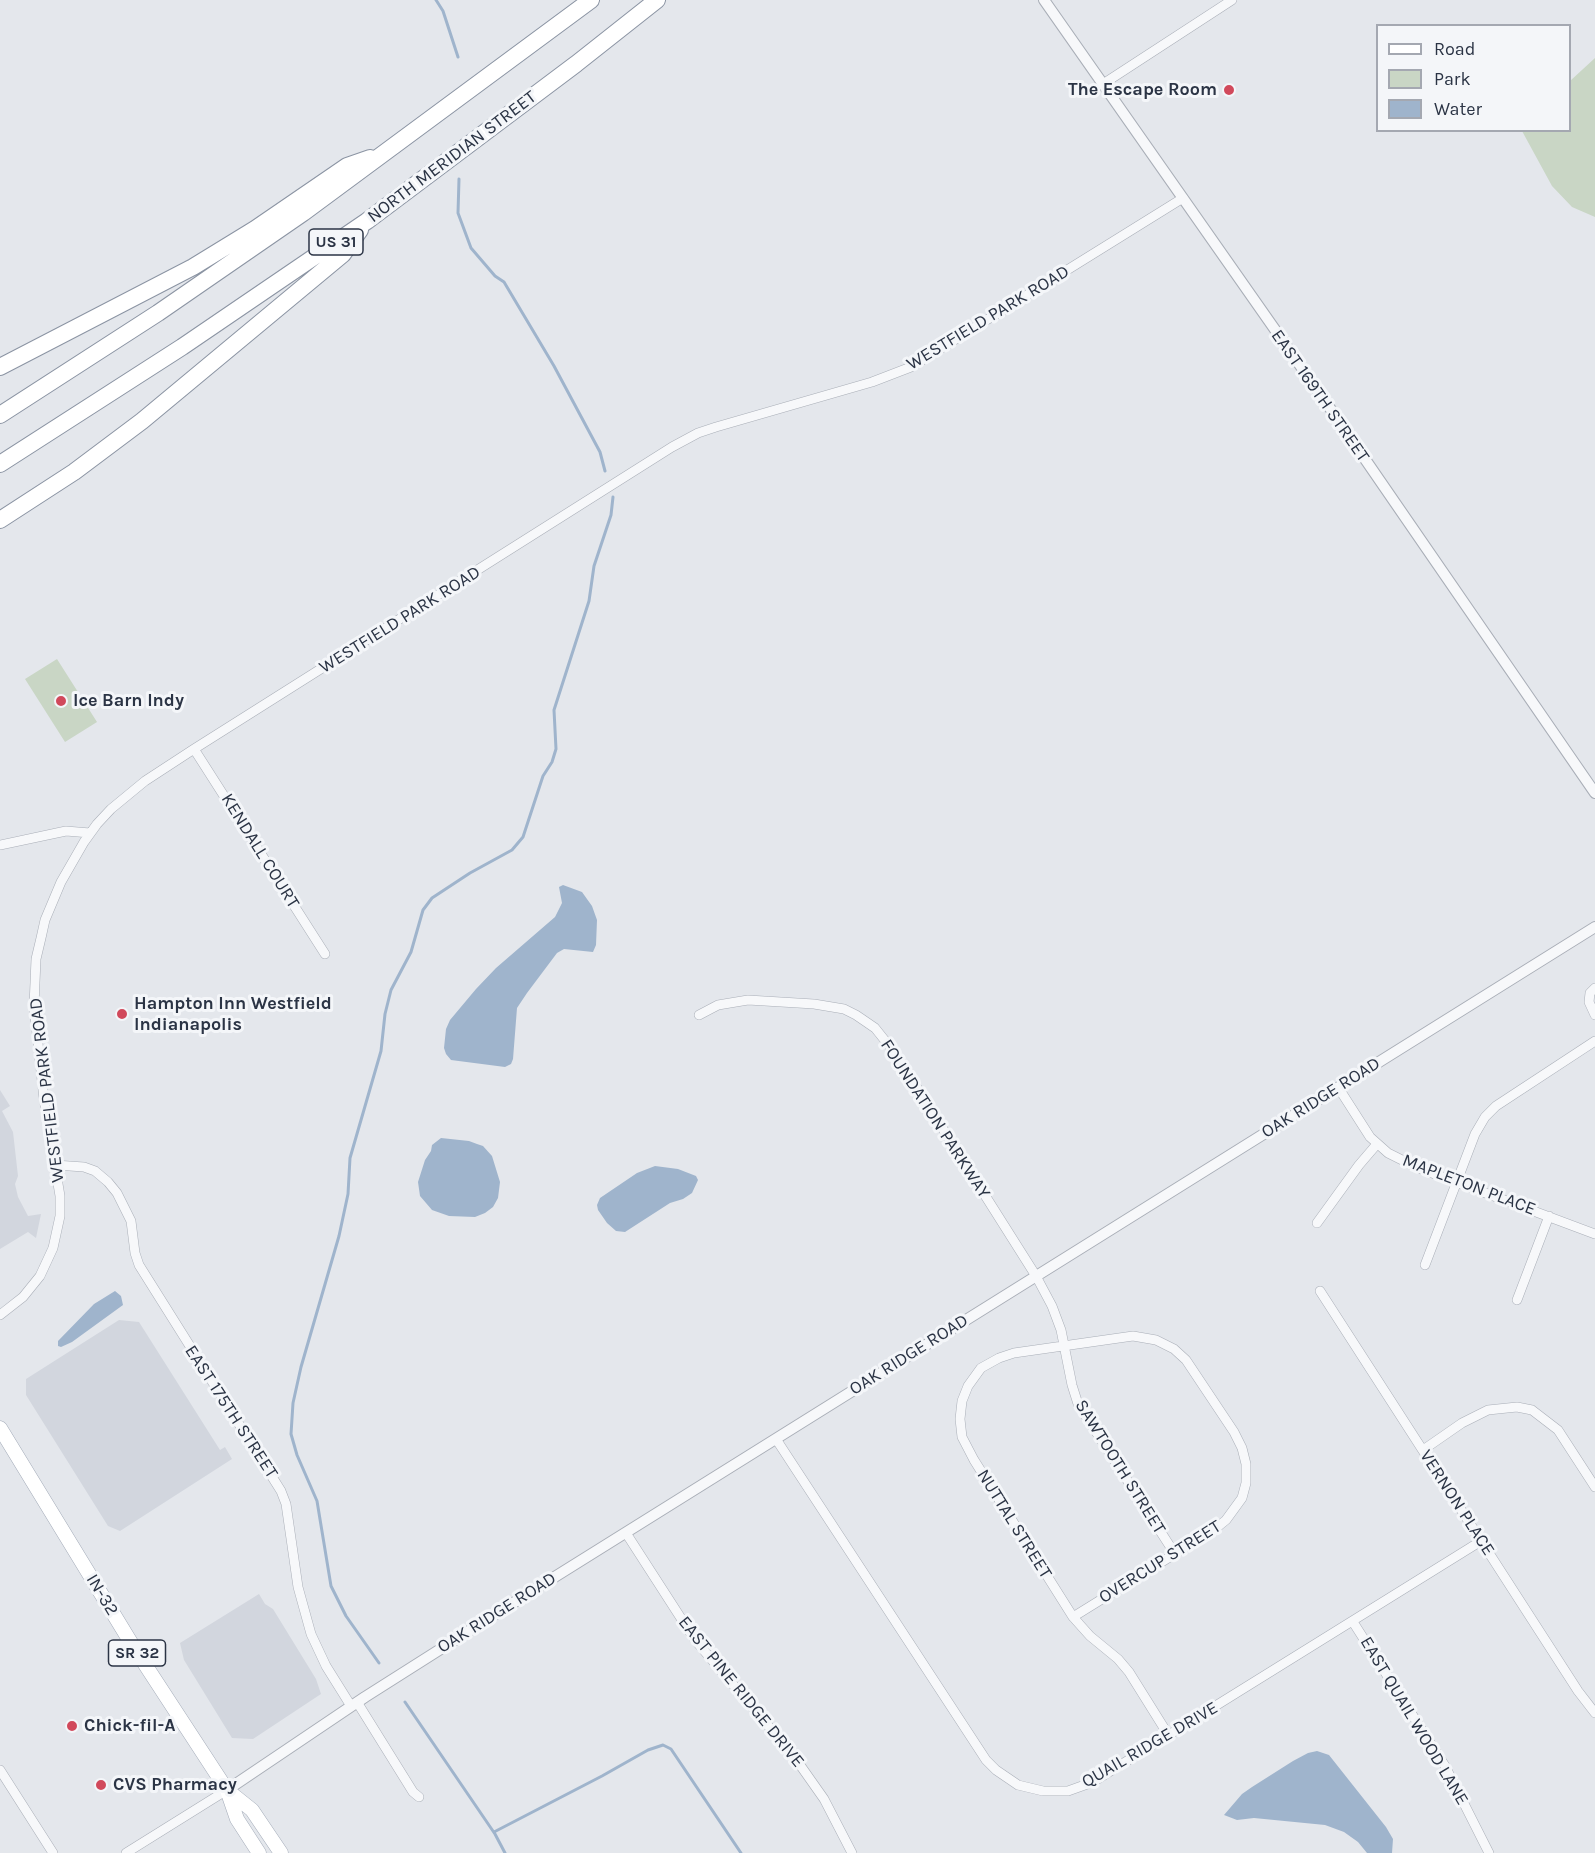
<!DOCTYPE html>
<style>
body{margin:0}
#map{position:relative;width:1595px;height:1853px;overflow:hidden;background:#e4e7ec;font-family:Karla,sans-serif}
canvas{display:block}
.legend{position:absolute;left:1376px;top:24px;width:195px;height:108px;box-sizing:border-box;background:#f4f6f9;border:2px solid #a4a8b1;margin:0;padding:8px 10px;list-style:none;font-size:18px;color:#2b3445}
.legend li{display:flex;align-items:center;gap:12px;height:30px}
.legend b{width:30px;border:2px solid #a4a8b1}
</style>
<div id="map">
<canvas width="1595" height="1853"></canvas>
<ul class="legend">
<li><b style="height:8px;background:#fff"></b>Road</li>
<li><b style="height:16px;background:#c9d6c5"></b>Park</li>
<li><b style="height:16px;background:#9fb4cc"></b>Water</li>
</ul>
</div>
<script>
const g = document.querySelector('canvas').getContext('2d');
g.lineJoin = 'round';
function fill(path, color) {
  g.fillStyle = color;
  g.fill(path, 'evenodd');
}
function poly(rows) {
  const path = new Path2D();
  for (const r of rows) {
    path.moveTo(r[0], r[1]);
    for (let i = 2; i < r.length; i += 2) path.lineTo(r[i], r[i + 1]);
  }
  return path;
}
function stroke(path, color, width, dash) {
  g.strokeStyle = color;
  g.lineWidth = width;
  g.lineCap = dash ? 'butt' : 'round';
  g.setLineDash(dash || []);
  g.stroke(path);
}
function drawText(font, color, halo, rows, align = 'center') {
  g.font = font + ' Karla,sans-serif';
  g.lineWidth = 6;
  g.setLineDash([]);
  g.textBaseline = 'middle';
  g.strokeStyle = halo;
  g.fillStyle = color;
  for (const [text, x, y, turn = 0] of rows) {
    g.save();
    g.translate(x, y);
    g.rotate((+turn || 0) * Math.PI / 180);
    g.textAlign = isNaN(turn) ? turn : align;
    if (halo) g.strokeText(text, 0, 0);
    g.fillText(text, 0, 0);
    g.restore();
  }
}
fill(poly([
 [0,1090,10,1106,2,1111,13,1132,18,1176,15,1184,18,1197,28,1216,41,1214,36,1238,28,1232,0,1249],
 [119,1320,139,1322,220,1450,225,1447,232,1459,120,1531,108,1526,26,1395,26,1379],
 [259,1594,265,1604,273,1609,316,1679,321,1694,253,1739,232,1738,184,1660,180,1643]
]), '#d2d6de');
fill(poly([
 [1595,58,1595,217,1572,207,1552,186,1522,131,1570,130,1570,81],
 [57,659,97,722,65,742,25,679]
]), '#c9d6c5');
fill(poly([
 [563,885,582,892,592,906,597,920,596,945,593,952,564,949,557,953,527,993,517,1008,513,1059,511,1064,505,1067,451,1060,446,1054,444,1048,446,1029,450,1020,476,989,496,968,555,917,562,903,559,887],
 [441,1138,469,1141,477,1144,483,1146,492,1156,500,1182,498,1198,493,1207,485,1213,475,1217,449,1216,432,1210,420,1196,418,1182,425,1160,431,1151,432,1145],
 [655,1166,678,1169,696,1176,698,1180,692,1193,683,1199,670,1203,625,1232,616,1231,607,1223,598,1210,597,1205,600,1198,637,1173],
 [115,1291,121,1296,123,1305,72,1342,61,1347,58,1346,58,1341,94,1304],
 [1317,1751,1329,1755,1386,1827,1393,1839,1392,1853,1367,1853,1358,1842,1344,1832,1325,1825,1254,1818,1237,1820,1224,1815,1242,1794,1252,1787,1293,1761,1308,1753]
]), '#9fb4cc');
stroke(poly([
 [436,0,443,11,458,57],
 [459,179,458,213,471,248,495,276,504,282,554,366,600,452,605,471],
 [379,1663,346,1616,331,1586,317,1501,297,1455,291,1434,293,1403,301,1367,339,1236,348,1194,350,1158,381,1051,385,1014,391,990,411,952,423,910,432,898,470,873,512,850,523,837,543,776,552,762,556,749,554,710,589,601,594,566,611,515,613,497],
 [405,1702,495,1834,505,1853],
 [494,1832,602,1776,648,1750,663,1745,671,1749,741,1853]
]), '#9fb4cc', 3);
const minor = poly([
 [1103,84,1232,0],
 [194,749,325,954],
 [0,845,66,831,90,833],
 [1595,988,1590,993,1589,1002,1595,1015],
 [699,1015,718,1005,748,1000,814,1004,844,1009,856,1015,875,1028,895,1053,1036,1276,1052,1306,1061,1330,1072,1385,1078,1404,1175,1554],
 [1338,1087,1370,1137,1388,1153,1416,1167,1595,1234],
 [55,1165,84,1167,95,1171,108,1182,117,1193,131,1221,135,1253,139,1265,281,1491,286,1504,298,1587,311,1634,326,1666,351,1706],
 [1317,1223,1359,1165,1377,1144],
 [1425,1265,1475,1134,1485,1117,1496,1106,1595,1041],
 [1320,1291,1578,1691,1595,1713],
 [1517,1300,1549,1216],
 [0,1315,23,1297,40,1276,53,1248,60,1216,60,1196,44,1099,34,1006,36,959,41,938,45,920,61,882,84,842,97,824,111,809,145,781,194,749,672,447,698,433,716,427,872,382,911,367,1183,198],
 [776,1439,986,1760,996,1770,1018,1785,1043,1791,1068,1791,1093,1782,1481,1541],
 [1423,1450,1462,1423,1488,1410,1517,1407,1532,1410,1558,1430,1595,1487],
 [626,1533,695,1640,793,1755,824,1799,852,1853],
 [1073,1617,1215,1529,1226,1520,1242,1498,1246,1483,1246,1464,1242,1448,1234,1432,1186,1360,1174,1349,1156,1340,1133,1336,1014,1353,999,1358,981,1368,968,1386,962,1401,960,1419,962,1437,974,1460,1073,1617,1090,1636,1118,1659,1129,1672,1169,1736],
 [1353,1622,1445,1766,1489,1853],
 [357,1702,413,1792,419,1797],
 [0,1770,53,1853],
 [126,1853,227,1790]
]);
const tertiary = poly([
 [1044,0,1325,401,1595,793],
 [227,1790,365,1697,521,1598,1595,927]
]);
const primary = poly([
 [0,1428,133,1646,227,1790,237,1819,259,1853],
 [227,1790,252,1810,281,1853]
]);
const motorway = poly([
 [0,367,193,267,255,229,347,166,370,158],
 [0,415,158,313,303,213,591,0],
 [0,464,182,347,367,221,576,64,657,0],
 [0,520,74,472,142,421,343,254,360,230]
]);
stroke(minor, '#a9aeb7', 10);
stroke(tertiary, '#a9aeb7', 12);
stroke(primary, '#a3abb8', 15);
stroke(motorway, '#8b94a3', 18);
stroke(minor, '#f7f8fa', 9);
stroke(tertiary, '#f7f8fa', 10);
stroke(primary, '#fff', 14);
stroke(motorway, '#fff', 16);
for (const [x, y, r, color] of [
 [1229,90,6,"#d1495b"],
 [61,701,6,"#d1495b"],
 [122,1014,6,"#d1495b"],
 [72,1726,6,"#d1495b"],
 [101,1785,6,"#d1495b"]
]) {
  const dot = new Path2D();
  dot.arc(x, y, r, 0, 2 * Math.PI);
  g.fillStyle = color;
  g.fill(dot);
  stroke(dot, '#f4f6f9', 2);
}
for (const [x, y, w] of [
 [336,242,54],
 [137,1653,57]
]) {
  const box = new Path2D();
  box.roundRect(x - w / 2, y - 13, w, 26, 4.5);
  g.fillStyle = '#f4f6f9';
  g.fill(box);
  stroke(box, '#2b3445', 1.5);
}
drawText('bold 16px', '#2b3445', null, [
 ["US 31",336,242],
 ["SR 32",137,1653]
]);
drawText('bold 18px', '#2b3445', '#f4f6f9', [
 ["The Escape Room",1217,90,"right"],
 ["Ice Barn Indy",73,701],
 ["Hampton Inn Westfield",134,1004],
 ["Indianapolis",134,1025],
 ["Chick-fil-A",84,1726],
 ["CVS Pharmacy",113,1785]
], 'left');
drawText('18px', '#2b3445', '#f4f6f9', [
 ["NORTH MERIDIAN STREET",452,157,-37],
 ["WESTFIELD PARK ROAD",988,318,-31],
 ["EAST 169TH STREET",1320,396,55],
 ["WESTFIELD PARK ROAD",400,620,-32],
 ["KENDALL COURT",260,851,58],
 ["WESTFIELD PARK ROAD",47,1090,-97],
 ["OAK RIDGE ROAD",1321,1098,-32],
 ["FOUNDATION PARKWAY",935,1119,57],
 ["MAPLETON PLACE",1469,1185,21],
 ["OAK RIDGE ROAD",909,1355,-32],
 ["EAST 175TH STREET",231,1412,57],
 ["SAWTOOTH STREET",1120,1467,58],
 ["VERNON PLACE",1457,1503,57],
 ["NUTTAL STREET",1014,1524,58],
 ["OVERCUP STREET",1160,1562,-32],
 ["IN-32",102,1595,59],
 ["OAK RIDGE ROAD",497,1613,-32],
 ["EAST PINE RIDGE DRIVE",741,1692,51],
 ["EAST QUAIL WOOD LANE",1414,1721,59],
 ["QUAIL RIDGE DRIVE",1150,1745,-30]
]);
</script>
